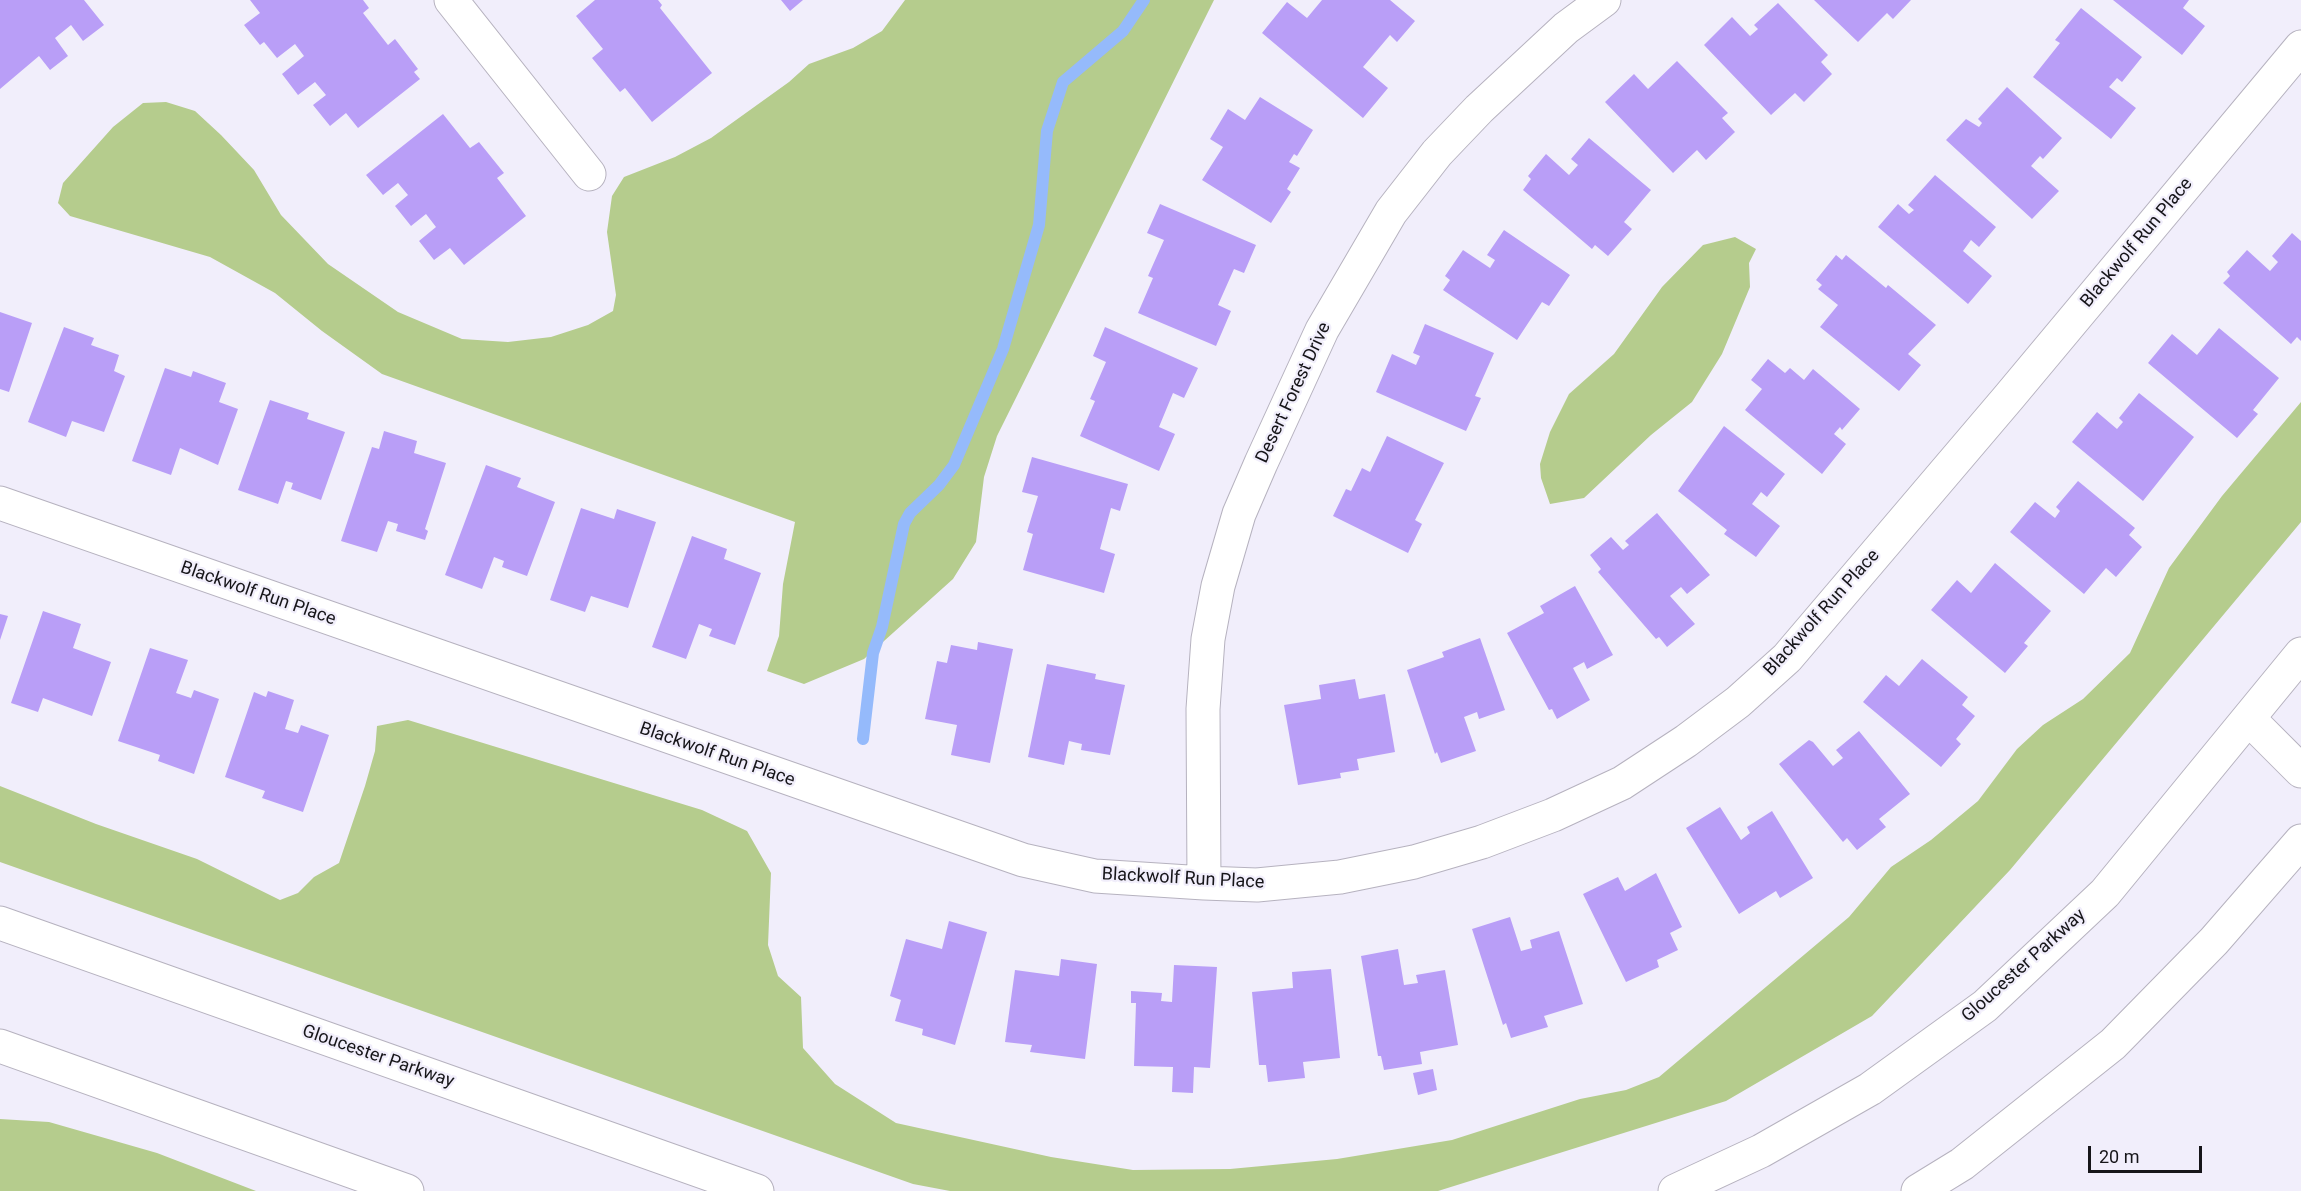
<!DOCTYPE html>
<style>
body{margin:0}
#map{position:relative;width:2301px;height:1191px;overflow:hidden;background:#f1eefb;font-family:Roboto,sans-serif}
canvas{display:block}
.scale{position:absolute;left:2088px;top:1146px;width:114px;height:27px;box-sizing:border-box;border:3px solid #161519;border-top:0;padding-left:8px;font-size:18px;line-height:21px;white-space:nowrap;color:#161519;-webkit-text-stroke:4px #f1eefb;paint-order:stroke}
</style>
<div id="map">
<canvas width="2301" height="1191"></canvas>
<div class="scale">20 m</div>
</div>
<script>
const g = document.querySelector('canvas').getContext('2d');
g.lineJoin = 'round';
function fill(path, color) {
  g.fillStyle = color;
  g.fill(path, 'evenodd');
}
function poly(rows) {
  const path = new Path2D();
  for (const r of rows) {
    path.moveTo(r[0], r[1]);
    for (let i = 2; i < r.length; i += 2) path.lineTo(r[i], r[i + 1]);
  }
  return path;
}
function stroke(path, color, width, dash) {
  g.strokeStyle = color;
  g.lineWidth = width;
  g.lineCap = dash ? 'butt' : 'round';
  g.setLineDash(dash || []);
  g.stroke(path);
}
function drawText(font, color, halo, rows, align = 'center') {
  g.font = font + ' Roboto,sans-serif';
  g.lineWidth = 4.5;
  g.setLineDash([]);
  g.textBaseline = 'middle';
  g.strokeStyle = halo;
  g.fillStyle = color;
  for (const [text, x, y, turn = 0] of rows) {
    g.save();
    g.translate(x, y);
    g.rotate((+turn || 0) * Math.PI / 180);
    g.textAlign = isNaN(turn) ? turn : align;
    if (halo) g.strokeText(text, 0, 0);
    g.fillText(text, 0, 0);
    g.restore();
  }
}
fill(poly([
 [905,0,1214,0,997,436,984,477,976,542,953,579,864,659,804,684,767,671,779,636,783,584,795,522,382,374,322,331,275,293,210,257,70,216,58,203,63,183,113,127,143,103,166,102,195,111,221,135,254,170,281,215,328,264,398,312,462,339,508,342,551,337,588,325,613,311,616,295,607,232,612,196,624,177,675,157,711,138,789,82,809,64,853,48,882,31],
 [1735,237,1756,249,1749,263,1750,287,1722,354,1692,402,1651,435,1584,498,1550,504,1541,478,1540,464,1550,432,1569,394,1614,354,1662,287,1703,245],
 [2301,402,2301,522,2010,870,1872,1016,1726,1101,1438,1191,950,1191,913,1184,0,862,0,786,96,824,197,859,280,900,298,893,314,877,339,863,365,786,375,751,377,726,408,720,702,810,747,831,771,873,768,945,778,976,801,997,803,1048,835,1084,896,1123,1051,1157,1133,1170,1230,1169,1337,1159,1452,1140,1580,1099,1626,1090,1659,1077,1849,917,1891,867,1931,840,1978,801,2017,749,2043,725,2083,699,2130,653,2169,568,2222,496],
 [0,1119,49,1122,157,1153,256,1191,0,1191]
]), '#b5cc8d');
stroke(poly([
 [863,739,873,653,882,627,904,524,910,513,939,485,954,465,1003,349,1039,225,1047,131,1063,82,1123,31,1144,0]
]), '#95bafb', 12);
fill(poly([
 [0,0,84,0,104,25,83,41,71,25,55,38,68,56,50,70,39,56,0,89],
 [250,0,363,0,369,8,363,13,388,45,395,39,418,69,414,72,420,79,358,128,346,113,330,126,313,105,326,95,315,82,298,95,282,74,304,56,295,44,277,58,264,42,260,45,244,25,260,13],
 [595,0,658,0,662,5,660,8,712,73,652,122,625,88,620,92,592,58,603,49,576,16],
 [781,0,803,0,790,11],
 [1322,0,1390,0,1415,21,1397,42,1390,35,1363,67,1388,88,1363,118,1262,33,1287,2,1307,18],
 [1814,0,1911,0,1893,19,1887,13,1858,42],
 [2113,0,2189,0,2183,8,2205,26,2182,55],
 [1778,3,1828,55,1821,62,1832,74,1804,102,1795,93,1771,115,1704,45,1732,17,1750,36,1758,29,1754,25],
 [2081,8,2142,57,2122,82,2117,78,2109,87,2136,108,2111,139,2033,77,2060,43,2055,40],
 [1677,61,1728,113,1722,118,1735,132,1706,160,1697,150,1673,173,1605,102,1634,74,1648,89],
 [2007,87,2062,138,2043,159,2040,156,2031,166,2059,191,2032,219,1946,140,1966,119,1979,127,1982,123,1978,119],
 [1260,97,1313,130,1297,156,1294,154,1289,162,1300,168,1287,189,1291,192,1271,223,1202,180,1223,147,1210,139,1228,109,1245,120],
 [443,114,470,148,479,142,504,173,497,178,526,216,464,265,450,248,434,260,419,241,436,227,426,214,411,226,395,206,408,195,398,183,383,195,366,175],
 [1589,138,1651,190,1624,222,1632,229,1608,256,1595,245,1592,249,1523,190,1531,179,1528,176,1546,154,1569,175,1578,165,1571,159],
 [1935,175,1996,227,1979,247,1971,240,1963,251,1992,276,1968,304,1878,227,1898,204,1909,214,1914,210,1908,205],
 [1160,204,1256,245,1244,273,1234,269,1218,305,1231,311,1216,346,1138,313,1153,278,1148,276,1164,240,1147,233],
 [1504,230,1570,275,1549,306,1542,302,1517,340,1443,290,1450,280,1445,276,1463,250,1490,268,1495,260,1487,255],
 [2292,233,2301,241,2301,341,2297,337,2291,344,2223,283,2230,276,2227,272,2247,250,2270,271,2278,262,2272,256],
 [1836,255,1842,260,1846,255,1886,288,1888,285,1936,325,1908,354,1921,365,1899,391,1820,327,1838,305,1818,289,1822,285,1816,280],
 [0,312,32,323,9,392,0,389],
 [1425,324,1494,353,1475,396,1481,398,1466,431,1376,392,1392,354,1416,365,1420,356,1413,353],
 [64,327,94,338,91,345,119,355,114,371,125,376,104,432,72,421,66,437,28,422],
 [1105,327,1198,368,1184,398,1173,393,1159,427,1175,434,1159,471,1080,436,1095,401,1090,399,1106,362,1093,356],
 [2219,328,2279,378,2253,410,2258,414,2237,438,2148,363,2172,334,2197,355],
 [1768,359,1785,373,1790,368,1804,380,1813,369,1860,409,1842,430,1840,427,1834,434,1846,444,1822,474,1745,410,1762,389,1751,380],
 [165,368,191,377,193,371,226,383,219,402,238,409,218,465,180,448,171,475,132,461],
 [2139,393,2194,437,2143,501,2072,442,2097,412,2117,429,2123,422,2119,418],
 [270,400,309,413,307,419,345,432,321,500,291,489,293,483,286,481,278,504,238,490],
 [1724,426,1785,474,1767,497,1761,492,1752,504,1780,526,1756,557,1724,534,1727,530,1678,491],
 [384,431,417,441,414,453,446,463,425,529,428,531,425,540,396,531,398,524,388,521,377,552,341,541,372,447,379,449],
 [1387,436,1444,463,1415,520,1422,524,1408,553,1333,516,1346,489,1351,491,1362,468,1370,472],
 [1032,457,1128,484,1120,511,1111,508,1100,549,1115,554,1104,593,1023,570,1033,534,1027,532,1038,496,1022,492],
 [486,465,521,478,517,487,555,502,527,576,502,567,504,561,494,557,482,589,445,575],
 [2078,481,2135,528,2129,535,2142,547,2116,577,2106,568,2084,594,2010,532,2035,502,2055,518,2060,511,2056,507],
 [581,508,614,519,617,509,656,522,628,608,591,596,585,612,550,600],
 [1657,513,1710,575,1687,594,1681,587,1670,596,1695,624,1667,647,1659,637,1656,639,1598,572,1601,569,1590,555,1611,537,1623,550,1629,545,1625,541],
 [692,536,727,549,724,559,761,573,735,645,709,636,712,629,699,624,686,659,652,647],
 [1995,563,2051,611,2024,643,2028,646,2005,673,1931,610,1957,580,1971,593],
 [1575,586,1613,655,1587,669,1584,662,1573,668,1590,700,1557,719,1552,709,1549,710,1507,633,1544,613,1540,606],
 [43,611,81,624,73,648,111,662,92,716,43,698,38,712,11,703],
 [0,614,8,616,0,640],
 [1480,638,1505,710,1479,719,1477,712,1464,717,1476,751,1441,763,1437,752,1435,754,1407,670,1444,657,1442,652],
 [978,642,1013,649,990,763,951,755,957,725,925,719,937,661,947,663,951,645,977,650],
 [150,648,188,660,176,693,191,698,194,690,219,699,194,774,158,761,160,755,118,741],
 [1922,659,1968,697,1962,705,1975,716,1956,739,1961,744,1941,767,1863,702,1886,675,1899,686],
 [1047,664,1096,674,1095,679,1125,685,1110,755,1081,750,1082,744,1069,741,1064,765,1028,757],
 [1355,679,1359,699,1385,694,1395,752,1357,759,1359,770,1340,773,1341,778,1298,785,1284,705,1321,699,1319,685],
 [268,691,294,700,285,729,298,733,301,725,329,735,303,812,262,798,265,791,225,777,254,692,266,697],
 [1859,731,1910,794,1879,819,1886,827,1857,850,1847,838,1843,842,1779,764,1809,740,1813,742,1833,766,1843,758,1836,750],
 [1720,807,1741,840,1750,833,1747,827,1772,811,1813,878,1780,898,1776,891,1739,914,1686,828],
 [1656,873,1682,927,1670,933,1678,950,1657,960,1659,967,1626,982,1583,894,1618,877,1625,891],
 [1510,917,1521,951,1532,948,1530,940,1559,931,1583,1004,1544,1016,1548,1027,1511,1038,1506,1023,1503,1025,1472,929],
 [949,921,987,932,955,1045,922,1035,923,1029,895,1021,901,1000,890,996,906,939,942,949],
 [1398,949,1404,985,1418,983,1416,975,1445,970,1458,1045,1420,1052,1422,1064,1384,1070,1381,1056,1378,1056,1361,956],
 [1061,959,1097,964,1085,1059,1030,1052,1032,1045,1005,1042,1015,970,1059,976],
 [1174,965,1217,967,1210,1068,1194,1067,1193,1093,1172,1092,1173,1067,1134,1066,1136,1003,1131,1003,1131,991,1162,993,1161,1001,1172,1002],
 [1331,969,1340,1058,1303,1062,1305,1078,1268,1082,1266,1065,1259,1065,1252,992,1293,988,1292,972],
 [1433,1069,1437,1090,1418,1095,1413,1073]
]), '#b99ef7');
const minor = poly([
 [451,0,589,174],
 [0,503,1023,860,1095,876,1204,883,1257,885,1340,877,1414,862,1482,842,1553,815,1622,783,1686,741,1738,702,1787,658,2009,397,2301,47],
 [2249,719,2301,771],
 [1204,883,1203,709,1208,639,1218,586,1239,514,1261,463,1322,330,1391,212,1437,153,1479,109,1566,28,1604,0]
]);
const secondary = poly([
 [0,923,757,1191],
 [0,1046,407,1191],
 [1675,1191,1761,1151,1870,1089,1985,1006,2105,893,2301,654],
 [1918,1191,1962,1164,2113,1044,2214,941,2301,841]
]);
stroke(minor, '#b6b2bf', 35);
stroke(secondary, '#b6b2bf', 35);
stroke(minor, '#fff', 33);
stroke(secondary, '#fff', 33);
drawText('18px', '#161519', '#f1eefb', [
 ["Blackwolf Run Place",2137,243,-50],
 ["Desert Forest Drive",1294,393,-65],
 ["Blackwolf Run Place",258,594,19],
 ["Blackwolf Run Place",1822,613,-48],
 ["Blackwolf Run Place",717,755,19],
 ["Blackwolf Run Place",1183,879,3],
 ["Gloucester Parkway",2024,966,-42],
 ["Gloucester Parkway",378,1057,19]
]);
</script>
